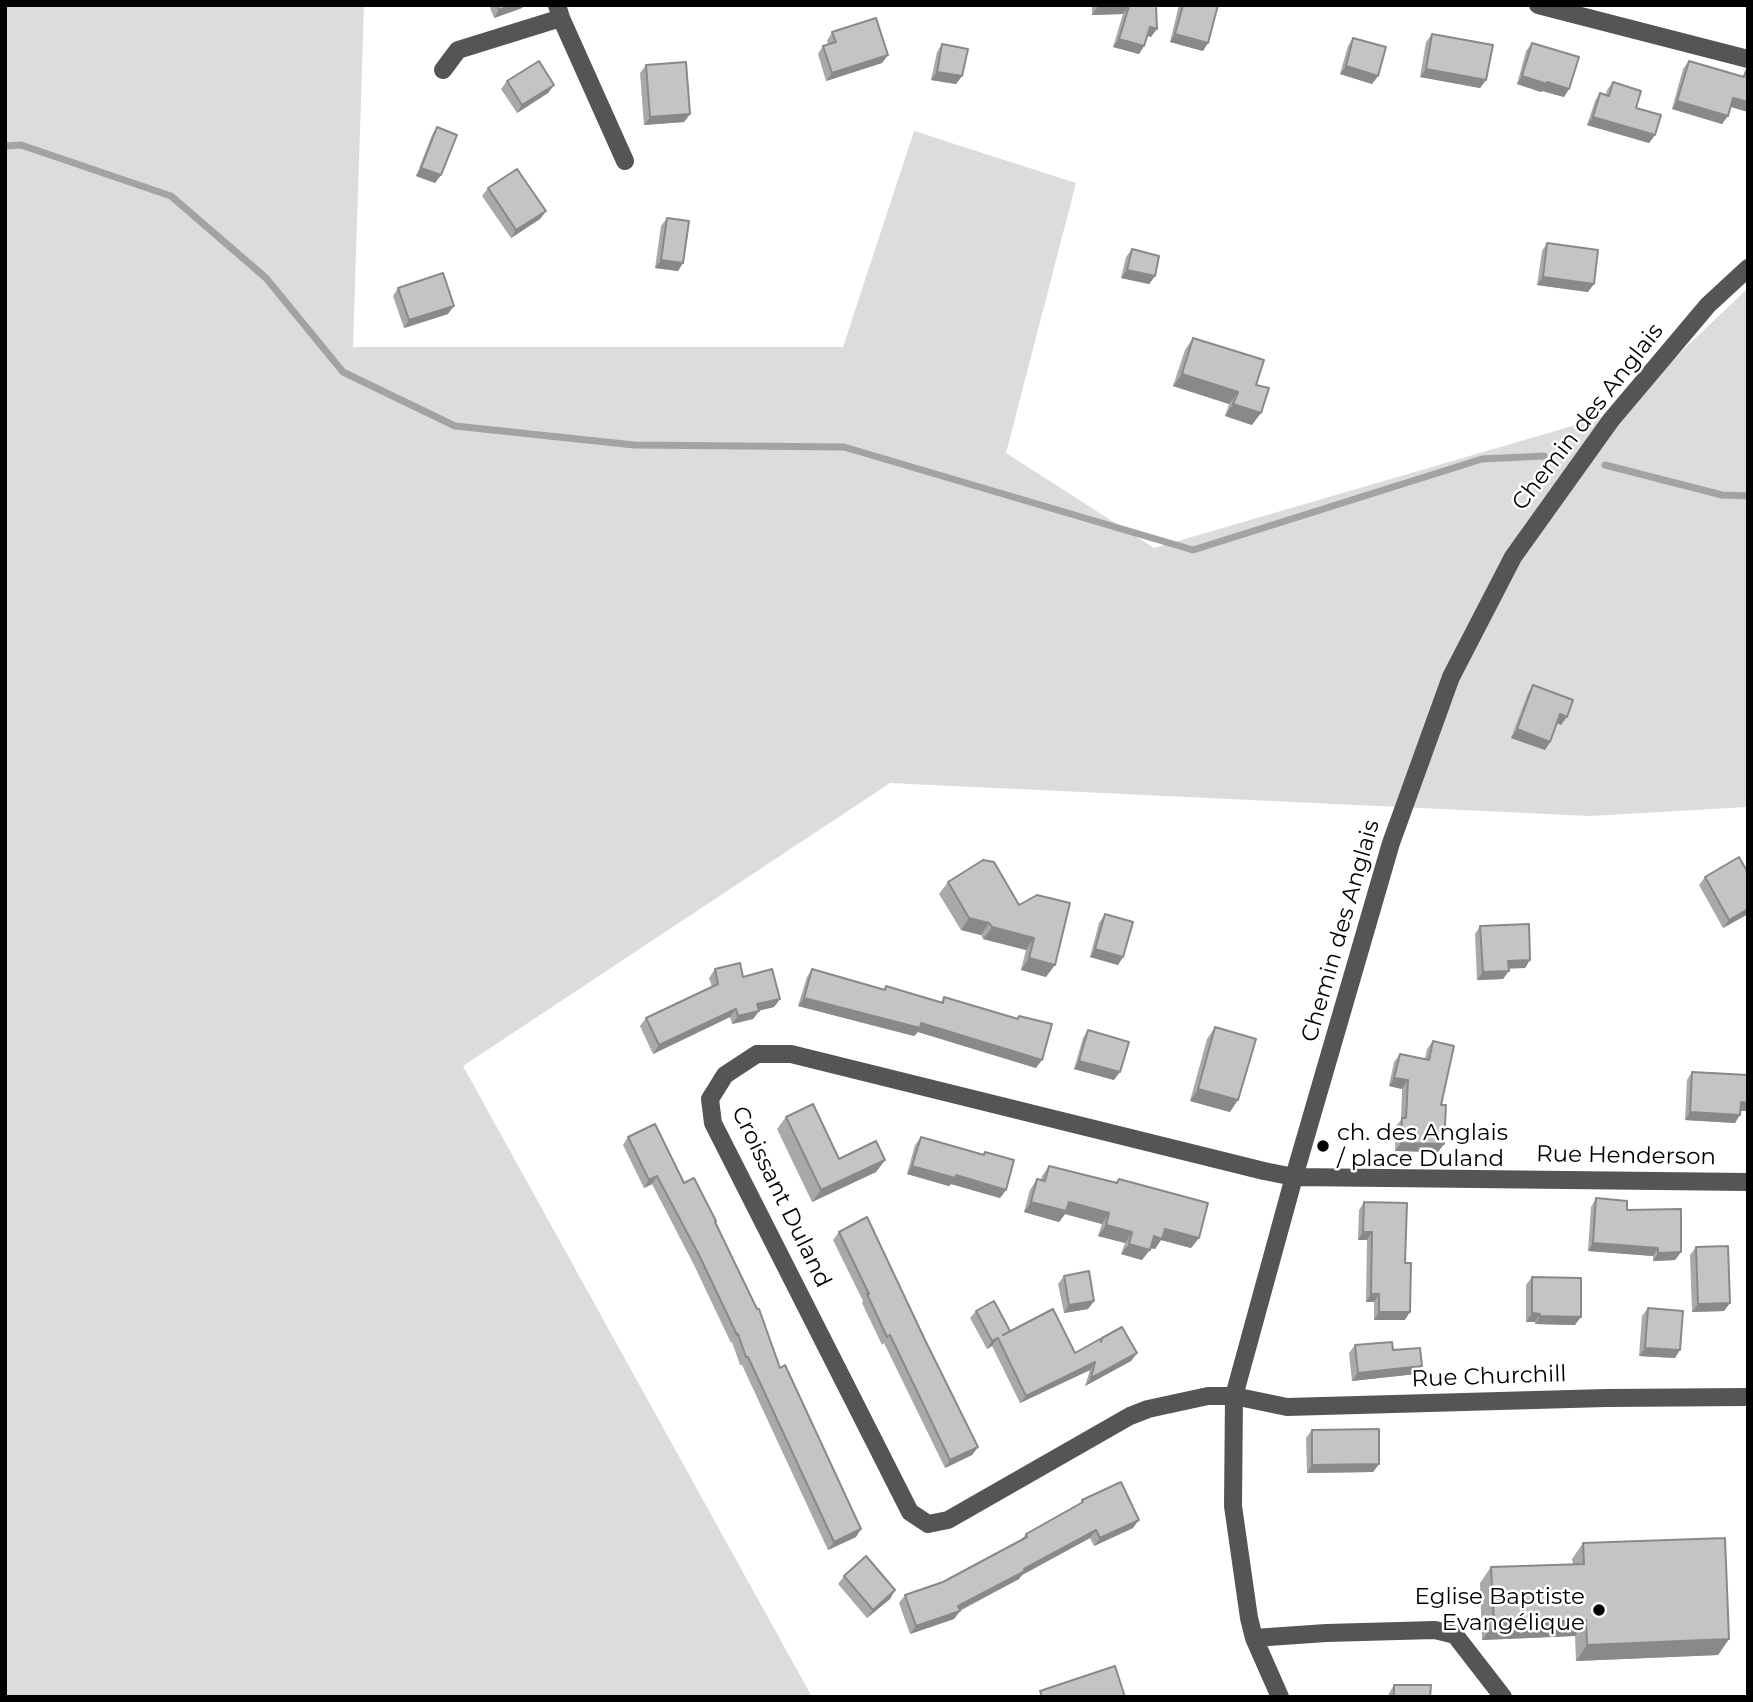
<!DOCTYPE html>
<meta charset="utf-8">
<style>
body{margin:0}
#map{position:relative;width:1753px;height:1702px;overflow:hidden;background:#fff;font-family:Montserrat,sans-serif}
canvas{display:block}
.frame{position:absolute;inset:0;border:7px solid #000;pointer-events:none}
</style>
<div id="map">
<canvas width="1753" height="1702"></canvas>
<div class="frame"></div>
</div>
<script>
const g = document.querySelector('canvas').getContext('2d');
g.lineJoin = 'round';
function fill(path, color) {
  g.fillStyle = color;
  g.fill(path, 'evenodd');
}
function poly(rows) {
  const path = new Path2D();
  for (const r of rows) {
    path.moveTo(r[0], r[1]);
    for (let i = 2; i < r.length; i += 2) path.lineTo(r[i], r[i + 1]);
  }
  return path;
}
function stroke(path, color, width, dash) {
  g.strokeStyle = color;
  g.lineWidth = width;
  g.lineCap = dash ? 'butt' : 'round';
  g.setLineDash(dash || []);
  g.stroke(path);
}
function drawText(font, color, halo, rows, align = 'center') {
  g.font = font + ' Montserrat,sans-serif';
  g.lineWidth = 5;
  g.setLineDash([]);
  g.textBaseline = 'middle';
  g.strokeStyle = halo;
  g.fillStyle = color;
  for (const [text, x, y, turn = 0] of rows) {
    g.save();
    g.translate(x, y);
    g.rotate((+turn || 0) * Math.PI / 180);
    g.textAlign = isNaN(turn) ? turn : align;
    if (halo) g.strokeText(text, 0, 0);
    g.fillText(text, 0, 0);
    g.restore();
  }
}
fill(poly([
 [5,5,364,5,353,347,843,347,914,131,1076,183,1006,453,1154,548,1617,413,1748,288,1748,807,1590,816,890,783,463,1066,812,1697,5,1697]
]), '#dcdcdc');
stroke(poly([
 [5,146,21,145,171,196,266,278,343,372,455,426,634,445,844,447,1193,550,1482,459,1544,456],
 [1605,465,1722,495,1748,496]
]), '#a3a3a3', 7);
stroke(poly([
 [557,5,561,18,625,161],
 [1538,5,1748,59],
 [443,70,458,50,561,18],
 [1748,1182,1294,1177,1264,1171,791,1054,757,1054,725,1075,710,1099,713,1123,910,1512,928,1524,948,1520,1130,1416,1148,1409,1208,1396,1234,1396,1287,1407,1606,1398,1748,1397],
 [1254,1638,1326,1633,1435,1630,1455,1635,1503,1697],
 [1280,1697,1254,1638,1249,1618,1233,1506,1234,1396,1294,1177,1391,843,1451,677,1513,557,1611,420,1708,305,1748,268]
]), '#555', 18);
fill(poly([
 [489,5,524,5,522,8,494,18],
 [1092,5,1156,5,1151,37,1148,36,1144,46,1139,54,1113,47,1123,14,1092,15],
 [1179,5,1218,5,1203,51,1170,42],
 [832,32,888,55,882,63,826,81,818,54,823,46,828,44,827,41],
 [1432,34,1486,80,1480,88,1420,77,1426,42],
 [1353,38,1378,76,1372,84,1340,74,1348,46],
 [1532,43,1569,89,1564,97,1542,91,1541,92,1517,84,1526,51],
 [942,44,962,76,956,84,931,80,937,52],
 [1689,61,1742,77,1746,71,1748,71,1748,112,1731,107,1722,124,1672,109,1683,69],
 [646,65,690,114,684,122,644,125,640,73],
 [507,81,554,85,548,93,517,113,501,89],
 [1613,82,1636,108,1655,135,1649,143,1587,125,1595,101,1600,93,1606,95,1607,90],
 [437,127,441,175,435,183,416,176,432,135],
 [488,188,546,211,540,219,511,238,482,196],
 [667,218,683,263,678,271,655,268,661,226],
 [1547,243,1588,292,1537,285,1542,251],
 [1132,249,1155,276,1149,284,1121,278,1126,257],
 [398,288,448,314,404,328,393,296],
 [1193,338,1256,385,1252,425,1225,416,1229,404,1173,386,1185,350],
 [1533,685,1561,725,1557,723,1550,742,1545,750,1511,738,1528,693],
 [1748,873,1748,914,1723,928,1699,885,1705,877],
 [948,882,1019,905,1037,895,1046,977,1021,970,1026,950,983,939,981,935,961,930,939,894],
 [1105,914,1123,957,1118,965,1090,957,1099,923],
 [1480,926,1530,960,1525,968,1509,968,1503,979,1477,980,1475,934],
 [715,969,743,977,780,999,774,1007,759,1011,753,1019,732,1024,730,1017,653,1054,640,1026,646,1018,712,987,709,978],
 [812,969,884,989,886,986,941,1002,944,997,1017,1019,1019,1016,1036,1068,918,1032,914,1036,798,1006,807,977],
 [1215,1027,1230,1112,1190,1101,1207,1039],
 [1088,1030,1114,1080,1074,1069,1083,1038],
 [1433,1041,1441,1105,1444,1144,1438,1152,1395,1151,1396,1126,1401,1120,1402,1089,1389,1086,1394,1062,1400,1054,1425,1059,1427,1049],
 [1692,1072,1748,1075,1748,1111,1741,1111,1735,1123,1685,1120,1687,1080],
 [786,1117,839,1159,885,1160,876,1172,812,1202,777,1129],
 [628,1137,684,1183,715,1223,856,1537,828,1550,742,1365,740,1365,732,1342,731,1343,694,1265,652,1184,644,1188,623,1145],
 [921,1137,983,1154,985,1152,1006,1190,1000,1198,951,1184,949,1186,907,1174,915,1145],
 [1049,1166,1116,1182,1119,1179,1199,1238,1191,1248,1161,1240,1155,1249,1150,1248,1142,1260,1121,1254,1125,1243,1098,1236,1102,1224,1065,1214,1059,1222,1024,1212,1030,1190,1037,1179,1041,1180,1042,1176],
 [1596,1198,1627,1210,1681,1252,1675,1260,1653,1261,1653,1256,1588,1251,1591,1207],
 [1364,1202,1405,1263,1405,1320,1374,1320,1374,1302,1366,1302,1367,1240,1358,1240,1359,1210],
 [839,1232,925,1340,978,1447,972,1455,945,1468,884,1343,882,1345,862,1303,863,1301,833,1240],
 [1696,1247,1730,1303,1724,1311,1692,1312,1690,1255],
 [1064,1276,1094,1301,1088,1309,1064,1313,1058,1284],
 [1532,1277,1575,1325,1535,1324,1535,1322,1526,1322,1526,1285],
 [1648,1308,1675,1358,1639,1356,1642,1316],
 [976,1311,1010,1331,1075,1353,1100,1340,1102,1338,1137,1353,1131,1361,1085,1386,1090,1370,1020,1403,992,1346,987,1349,970,1318],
 [1355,1345,1393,1350,1416,1374,1352,1381,1349,1353],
 [1312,1430,1379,1464,1373,1472,1307,1473,1306,1438],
 [1082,1500,1133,1528,1094,1546,1090,1538,1022,1575,1019,1579,960,1611,954,1619,910,1634,899,1603,905,1595,943,1582,1021,1540,1026,1534,1080,1504],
 [1583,1543,1729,1639,1718,1655,1576,1661,1575,1636,1482,1640,1480,1583,1491,1567,1573,1564,1572,1559],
 [844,1576,895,1590,890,1599,867,1618,838,1584],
 [1394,1685,1430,1697,1389,1697,1389,1693]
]), '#a9a9a9');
fill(poly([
 [512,5,524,5,522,8,494,18,499,10],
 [1129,6,1123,14,1092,15,1098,7],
 [1150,27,1157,29,1151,37,1145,35],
 [1175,34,1208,43,1203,51,1170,42],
 [1119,39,1144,46,1139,54,1113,47],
 [888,55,882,63,826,81,832,73],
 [1346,66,1378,76,1372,84,1340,74],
 [1426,69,1486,80,1480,88,1420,77],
 [937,72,962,76,956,84,931,80],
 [1522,76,1547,82,1569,89,1564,97,1542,91,1541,92,1517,84],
 [554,85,548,93,517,113,522,105],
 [1733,98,1748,102,1748,112,1728,106],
 [1677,101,1728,116,1722,124,1672,109],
 [690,114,684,122,644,125,650,117],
 [1593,117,1655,135,1649,143,1587,125],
 [421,168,441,175,435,183,416,176],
 [546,211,540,219,511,238,516,230],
 [661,260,683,263,678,271,655,268],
 [1127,270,1155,276,1149,284,1121,278],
 [1543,277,1594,284,1588,292,1537,285],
 [454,306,448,314,404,328,409,320],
 [1182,374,1238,392,1229,404,1173,386],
 [1233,404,1261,413,1252,425,1225,416],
 [1560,714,1567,717,1561,725,1555,722],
 [1517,729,1550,742,1545,750,1511,738],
 [1748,909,1748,914,1723,928,1729,920],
 [969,918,989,923,981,935,961,930],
 [992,927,1034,938,1026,950,983,939],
 [1095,949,1123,957,1118,965,1090,957],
 [1029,958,1055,965,1046,977,1021,970],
 [1530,960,1525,968,1503,969,1508,961],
 [1509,971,1503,979,1477,980,1483,972],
 [804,998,921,1023,1042,1060,1036,1068,918,1032,914,1036,798,1006],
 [780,999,774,1007,752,1012,757,1004],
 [736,1009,730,1017,653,1054,659,1045],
 [759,1011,753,1019,732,1024,738,1016],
 [1079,1061,1120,1072,1114,1080,1074,1069],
 [1394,1078,1408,1080,1402,1089,1389,1086],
 [1198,1089,1238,1100,1230,1112,1190,1101],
 [1741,1102,1748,1103,1748,1111,1735,1111],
 [1690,1112,1740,1115,1735,1123,1685,1120],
 [1401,1143,1444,1144,1438,1152,1395,1151],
 [885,1160,876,1172,812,1202,821,1190],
 [912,1166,956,1175,1006,1190,1000,1198,951,1184,949,1186,907,1174],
 [657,1176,652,1184,644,1188,649,1180],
 [1031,1202,1069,1202,1109,1213,1102,1224,1065,1214,1059,1222,1024,1212],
 [1106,1225,1132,1232,1125,1243,1098,1236],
 [1165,1229,1199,1238,1191,1248,1161,1240,1155,1249,1146,1247,1154,1236],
 [1363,1232,1372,1232,1367,1240,1358,1240],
 [1593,1243,1658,1248,1653,1256,1588,1251],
 [1129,1244,1150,1250,1142,1260,1121,1254],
 [1681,1252,1675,1260,1653,1261,1658,1253],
 [1371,1294,1379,1294,1374,1302,1366,1302],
 [1094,1301,1088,1309,1064,1313,1069,1305],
 [1730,1303,1724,1311,1692,1312,1698,1304],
 [1379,1312,1410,1312,1405,1320,1374,1320],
 [1532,1313,1540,1314,1535,1322,1526,1322],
 [1540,1316,1581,1317,1575,1325,1535,1324],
 [998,1338,992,1346,987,1349,992,1341],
 [1645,1348,1680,1350,1675,1358,1639,1356],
 [1137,1353,1131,1361,1085,1386,1091,1378],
 [1095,1362,1090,1370,1020,1403,1026,1396],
 [1422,1366,1416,1374,1352,1381,1358,1373],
 [978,1447,972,1455,945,1468,950,1460],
 [1379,1464,1373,1472,1307,1473,1312,1465],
 [1139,1520,1133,1528,1094,1546,1100,1538],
 [861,1529,856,1537,828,1550,834,1542],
 [1096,1530,1090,1538,1022,1575,1019,1579,958,1611,960,1611,954,1619,910,1634,916,1626,958,1606],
 [895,1590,890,1599,867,1618,873,1610],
 [1586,1620,1575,1636,1482,1640,1494,1624],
 [1729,1639,1718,1655,1576,1661,1587,1645]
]), '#898989');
const building = poly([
 [497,5,512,5,499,10,497,5],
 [1098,5,1156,5,1157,29,1150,27,1144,46,1119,39,1129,6,1098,7,1098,5],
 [1183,5,1218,5,1208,43,1175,34,1183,5],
 [876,18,888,55,832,73,823,46,836,42,832,32,876,18],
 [1432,34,1493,45,1486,80,1426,69,1432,34],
 [1353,38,1386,47,1378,76,1346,66,1353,38],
 [1532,43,1579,57,1569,89,1547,82,1547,84,1522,76,1532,43],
 [942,44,968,49,962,76,937,72,942,44],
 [539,61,554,85,522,105,507,81,539,61],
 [1689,61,1744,77,1746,71,1748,71,1748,102,1733,98,1728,116,1677,101,1689,61],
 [686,62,690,114,650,117,646,65,686,62],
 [1613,82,1641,91,1636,108,1661,115,1655,135,1593,117,1600,93,1609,96,1613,82],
 [437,127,457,135,441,175,421,168,437,127],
 [517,169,546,211,516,230,488,188,517,169],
 [667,218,689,221,683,263,661,260,667,218],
 [1547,243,1598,250,1594,284,1543,277,1547,243],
 [1132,249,1159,256,1155,276,1127,270,1132,249],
 [443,273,454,306,409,320,398,288,443,273],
 [1193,338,1264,360,1256,385,1269,388,1261,413,1233,404,1238,392,1182,374,1193,338],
 [1533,685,1573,700,1567,717,1560,714,1550,742,1517,729,1533,685],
 [1739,857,1748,873,1748,909,1729,920,1705,877,1739,857],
 [983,860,994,862,1019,905,1037,895,1070,903,1055,965,1029,958,1034,938,992,927,989,923,969,918,948,882,983,860],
 [1105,914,1133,922,1123,957,1095,949,1105,914],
 [1529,924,1530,960,1508,961,1509,971,1483,972,1480,926,1529,924],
 [740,963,743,977,772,969,780,999,757,1004,759,1011,738,1016,736,1009,659,1045,646,1018,718,984,715,969,740,963],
 [812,969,885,990,886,986,943,1003,944,997,1018,1019,1019,1016,1052,1024,1042,1060,921,1023,920,1028,804,998,812,969],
 [1215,1027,1256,1039,1238,1100,1198,1089,1215,1027],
 [1088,1030,1129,1042,1120,1072,1079,1061,1088,1030],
 [1433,1041,1454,1046,1441,1105,1446,1105,1444,1144,1401,1143,1402,1118,1406,1118,1408,1080,1394,1078,1400,1054,1429,1060,1433,1041],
 [1692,1072,1748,1075,1748,1103,1741,1102,1740,1115,1690,1112,1692,1072],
 [813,1104,839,1159,876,1141,885,1160,821,1190,786,1117,813,1104],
 [655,1124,684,1183,694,1178,716,1221,715,1222,757,1309,759,1309,780,1368,785,1365,861,1529,834,1542,748,1357,746,1357,738,1334,737,1335,700,1257,657,1176,649,1180,628,1137,655,1124],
 [921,1137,984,1155,985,1152,1014,1160,1006,1190,956,1175,955,1178,912,1166,921,1137],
 [1049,1166,1117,1183,1119,1179,1208,1203,1199,1238,1165,1229,1162,1239,1154,1236,1150,1250,1129,1244,1132,1232,1106,1225,1109,1213,1069,1202,1066,1211,1031,1202,1037,1179,1045,1181,1049,1166],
 [1596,1198,1627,1201,1627,1210,1681,1209,1681,1252,1658,1253,1658,1248,1593,1243,1596,1198],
 [1364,1202,1407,1203,1405,1263,1411,1263,1410,1312,1379,1312,1379,1294,1371,1294,1372,1232,1363,1232,1364,1202],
 [867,1217,925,1340,978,1447,950,1460,890,1335,887,1337,867,1294,869,1294,839,1232,867,1217],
 [1728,1246,1730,1303,1698,1304,1696,1247,1728,1246],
 [1089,1271,1094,1301,1069,1305,1064,1276,1089,1271],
 [1532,1277,1581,1278,1581,1317,1540,1316,1540,1314,1532,1313,1532,1277],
 [994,1301,1010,1331,1003,1335,1053,1309,1075,1353,1100,1339,1101,1342,1102,1338,1122,1327,1137,1353,1091,1378,1095,1362,1026,1396,998,1338,992,1341,976,1311,994,1301],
 [1648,1308,1683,1311,1680,1350,1645,1348,1648,1308],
 [1392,1342,1393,1350,1420,1348,1422,1366,1358,1373,1355,1345,1392,1342],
 [1379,1429,1379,1464,1312,1465,1312,1430,1379,1429],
 [1121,1482,1139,1520,1100,1538,1096,1530,1024,1569,1025,1571,958,1606,960,1611,916,1626,905,1595,943,1582,1027,1537,1026,1534,1083,1502,1082,1500,1121,1482],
 [1725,1538,1729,1639,1587,1645,1586,1620,1494,1624,1491,1567,1584,1564,1583,1543,1725,1538],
 [866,1556,895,1590,873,1610,844,1576,866,1556],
 [1115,1666,1125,1697,1042,1697,1040,1691,1115,1666],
 [1394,1685,1431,1685,1430,1697,1394,1697,1394,1685]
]);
fill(building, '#c4c4c4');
stroke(building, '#898989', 2);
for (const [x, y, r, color] of [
 [1323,1146,7,"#000"],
 [1599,1610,7,"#000"]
]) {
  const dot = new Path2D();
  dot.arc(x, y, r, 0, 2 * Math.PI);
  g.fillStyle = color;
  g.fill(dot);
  stroke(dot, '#fff', 2.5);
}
drawText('23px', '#000', '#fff', [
 ["Chemin des Anglais",1588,417,-52],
 ["Chemin des Anglais",1341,931,-74],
 ["Rue Henderson",1626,1156,1],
 ["Croissant Duland",781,1197,64],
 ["Rue Churchill",1489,1377,-2]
]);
drawText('23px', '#000', '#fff', [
 ["ch. des Anglais",1337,1133],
 ["/ place Duland",1337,1159],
 ["Eglise Baptiste",1585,1597,"right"],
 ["Evangélique",1585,1623,"right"]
], 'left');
</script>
